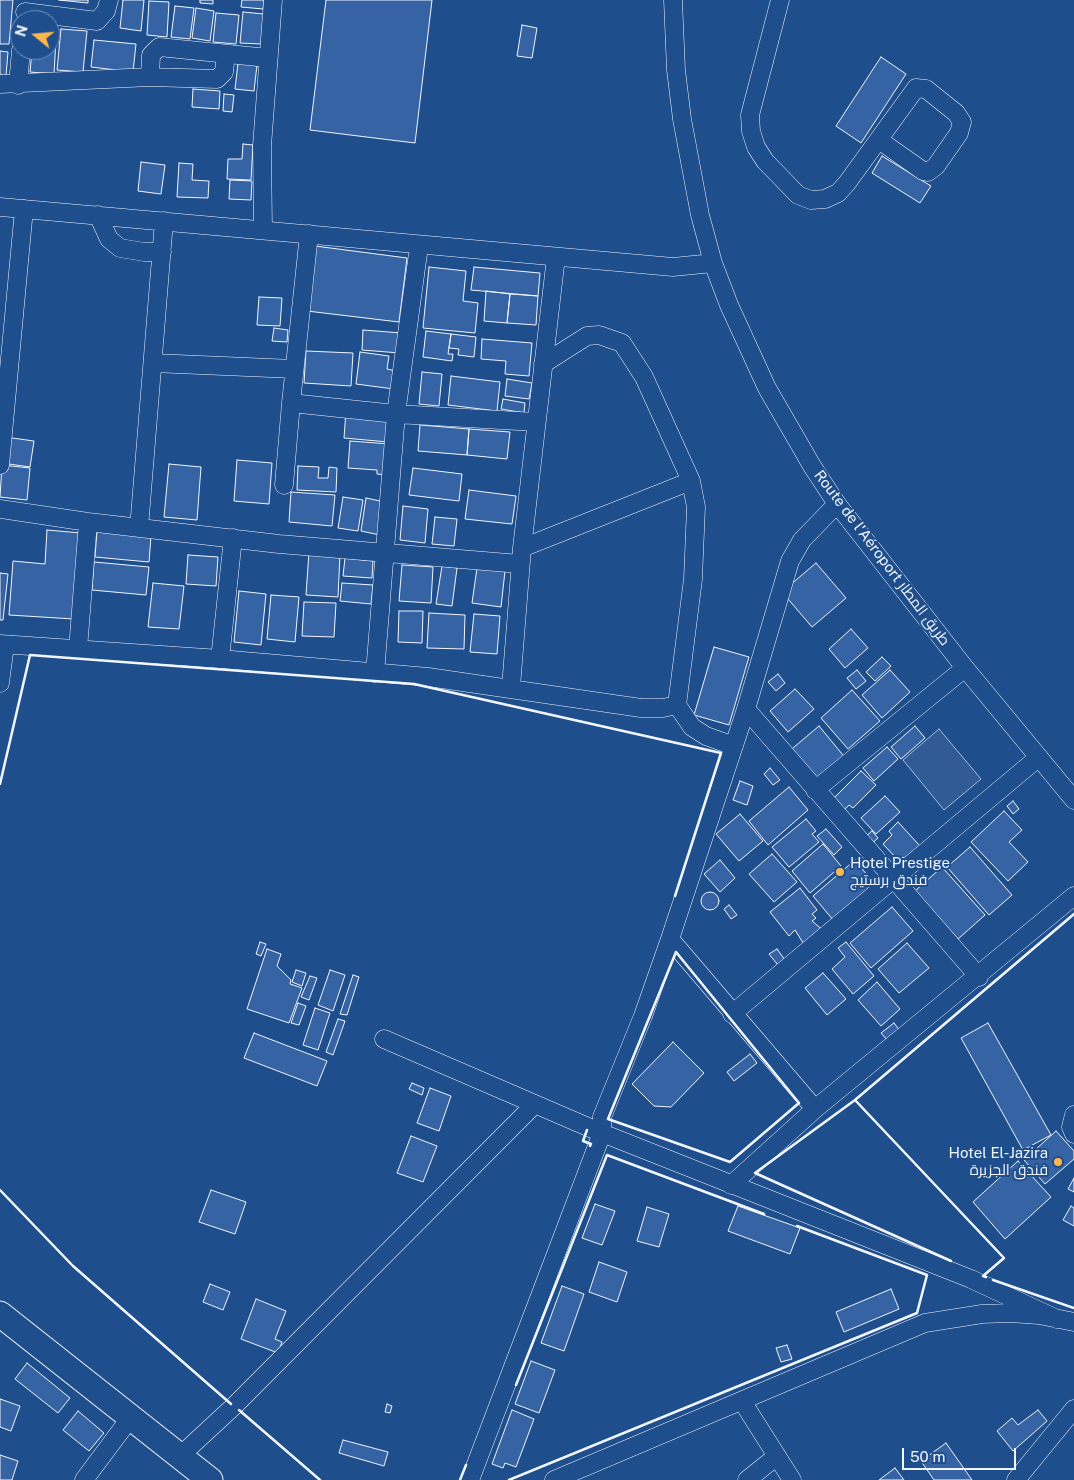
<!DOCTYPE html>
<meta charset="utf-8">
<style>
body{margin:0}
#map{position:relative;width:1074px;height:1480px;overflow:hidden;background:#1f4e8c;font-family:"Public Sans",sans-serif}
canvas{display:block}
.north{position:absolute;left:10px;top:10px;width:50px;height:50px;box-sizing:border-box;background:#1f4e8c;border:1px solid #7391ba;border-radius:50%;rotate:287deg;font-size:14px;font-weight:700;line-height:20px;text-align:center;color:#f2f6ff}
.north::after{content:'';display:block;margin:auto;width:18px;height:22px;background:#ffb74d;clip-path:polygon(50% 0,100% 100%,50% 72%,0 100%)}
.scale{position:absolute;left:902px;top:1448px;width:114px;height:22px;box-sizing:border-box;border:2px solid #f2f6ff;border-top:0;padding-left:6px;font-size:15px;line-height:18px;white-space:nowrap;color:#f2f6ff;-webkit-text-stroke:4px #1f4e8c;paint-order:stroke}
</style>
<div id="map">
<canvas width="1074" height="1480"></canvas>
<div class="north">N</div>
<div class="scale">50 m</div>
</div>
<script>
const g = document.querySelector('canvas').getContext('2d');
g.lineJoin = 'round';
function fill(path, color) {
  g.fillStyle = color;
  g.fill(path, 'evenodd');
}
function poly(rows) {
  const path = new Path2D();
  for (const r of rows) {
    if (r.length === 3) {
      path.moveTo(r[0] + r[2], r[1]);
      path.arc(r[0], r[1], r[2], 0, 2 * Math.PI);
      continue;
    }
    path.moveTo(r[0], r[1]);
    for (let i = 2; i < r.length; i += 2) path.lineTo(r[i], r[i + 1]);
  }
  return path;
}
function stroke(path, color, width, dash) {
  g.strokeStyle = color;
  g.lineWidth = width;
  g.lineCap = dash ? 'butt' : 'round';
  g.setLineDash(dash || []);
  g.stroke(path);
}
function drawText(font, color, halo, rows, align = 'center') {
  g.font = font + ' "Public Sans",Cairo,sans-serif';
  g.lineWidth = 4;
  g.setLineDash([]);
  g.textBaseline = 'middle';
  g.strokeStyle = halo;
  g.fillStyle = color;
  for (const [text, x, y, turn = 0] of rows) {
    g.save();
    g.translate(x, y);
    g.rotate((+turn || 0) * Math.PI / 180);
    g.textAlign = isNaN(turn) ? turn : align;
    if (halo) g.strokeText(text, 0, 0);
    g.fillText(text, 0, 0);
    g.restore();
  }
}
const built = poly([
 [939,729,981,779,944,810,903,760,939,729]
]);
fill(built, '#305b95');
stroke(built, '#a8bbd7', 1);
const building = poly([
 [0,0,13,0,9,44,0,44,0,0],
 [59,0,88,0,88,3,59,0],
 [123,0,144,0,141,31,120,28,123,0],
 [200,0,213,0,213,4,200,3,200,0],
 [242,0,264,0,263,9,241,7,242,0],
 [326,0,432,0,415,143,310,130,326,0],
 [149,1,169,2,167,37,147,35,149,1],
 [175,6,194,8,190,39,171,37,175,6],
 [196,8,214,11,210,41,192,38,196,8],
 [243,12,264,14,261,44,240,43,243,12],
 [216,13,239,15,236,44,213,42,216,13],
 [50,21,57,22,54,74,30,72,32,50,50,50,50,21],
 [522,25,537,28,532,58,517,56,522,25],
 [61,29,87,31,83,72,57,70,61,29],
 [94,40,136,44,133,72,91,67,94,40],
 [0,51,8,52,6,76,0,75,0,51],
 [881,57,906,74,861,143,836,126,881,57],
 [238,63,257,65,254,91,235,89,238,63],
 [193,89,220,91,219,109,192,107,193,89],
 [224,94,234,95,232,112,223,111,224,94],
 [243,144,253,145,251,180,227,179,228,159,242,159,243,144],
 [882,156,931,186,920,203,872,173,882,156],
 [141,162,165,165,161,194,138,191,141,162],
 [179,163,193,164,192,180,209,181,208,198,177,197,179,163],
 [230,180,252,181,251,200,229,199,230,180],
 [315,246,407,258,399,322,307,311,315,246],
 [429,267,466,271,463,301,478,303,475,333,423,328,429,267],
 [474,267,540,273,538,296,471,290,474,267],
 [486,291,510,294,507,323,484,321,486,291],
 [510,294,538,296,536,325,507,323,510,294],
 [259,297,282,298,280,326,257,325,259,297],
 [274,328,288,330,287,342,272,341,274,328],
 [363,330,402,333,400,353,362,350,363,330],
 [426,331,451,334,448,354,453,354,452,361,423,357,426,331],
 [451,334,476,337,474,357,458,355,459,349,449,348,451,334],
 [482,339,532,343,529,376,505,374,506,361,481,359,482,339],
 [306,351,353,353,351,386,304,383,306,351],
 [360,352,389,356,387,369,396,371,394,389,356,384,360,352],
 [422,372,442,374,439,406,419,404,422,372],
 [451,376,500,382,497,411,448,405,451,376],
 [507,379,532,383,529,399,505,396,507,379],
 [503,399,525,403,524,413,501,409,503,399],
 [346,411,391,415,388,442,344,438,346,411],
 [420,425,469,429,467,455,418,451,420,425],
 [469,429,510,432,507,459,467,455,469,429],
 [5,437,34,441,30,467,2,463,5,437],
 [350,441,390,444,387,475,377,474,377,470,348,468,350,441],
 [237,460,272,463,269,504,234,501,237,460],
 [169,464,201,467,197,520,164,517,169,464],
 [2,465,30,468,27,500,0,497,2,465],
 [298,466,319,467,318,478,328,478,329,467,337,468,336,492,297,490,298,466],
 [413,468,462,474,459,501,409,495,413,468],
 [469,490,516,496,512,524,465,519,469,490],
 [291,492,335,495,332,526,289,522,291,492],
 [343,497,363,500,358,531,338,528,343,497],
 [366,498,385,502,380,535,361,531,366,498],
 [403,506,428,509,425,543,400,540,403,506],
 [435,517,457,519,454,546,432,544,435,517],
 [47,530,81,533,74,619,9,615,13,561,45,564,47,530],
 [97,531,151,536,149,562,95,557,97,531],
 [309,552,340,554,338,597,306,595,309,552],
 [188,555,218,557,216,586,186,584,188,555],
 [345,558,373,561,372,578,343,576,345,558],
 [94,562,149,567,146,595,92,590,94,562],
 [816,563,846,598,812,627,782,592,816,563],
 [402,565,433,567,431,603,399,601,402,565],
 [442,566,457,568,452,606,436,604,442,566],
 [477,568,505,571,501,607,472,603,477,568],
 [0,573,8,574,3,620,0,620,0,573],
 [153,583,184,586,179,629,148,627,153,583],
 [342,583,373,585,371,604,340,601,342,583],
 [239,591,266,594,261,645,234,642,239,591],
 [271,595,299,597,295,642,267,639,271,595],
 [304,602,336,603,334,637,302,636,304,602],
 [399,611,423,611,422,643,398,642,399,611],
 [429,613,465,615,464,649,427,648,429,613],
 [474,614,500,616,497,654,470,652,474,614],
 [851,629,868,648,845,668,829,649,851,629],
 [714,647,749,657,729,725,694,715,714,647],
 [882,657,891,666,875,681,866,672,882,657],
 [857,670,866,681,856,689,847,678,857,670],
 [890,670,910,692,882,718,862,695,890,670],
 [778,674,785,683,776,691,768,682,778,674],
 [795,689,814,709,788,732,770,711,795,689],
 [852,690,880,721,848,749,821,718,852,690],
 [819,726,847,760,815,787,786,754,819,726],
 [915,726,925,738,901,759,891,747,915,726],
 [887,747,898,759,874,781,863,768,887,747],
 [770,768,780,780,773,785,764,774,770,768],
 [861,771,876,785,853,808,849,805,841,813,830,802,861,771],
 [740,781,753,786,747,805,733,800,740,781],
 [789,787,808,810,768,845,749,821,789,787],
 [885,796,900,812,876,834,861,818,885,796],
 [1013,801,1019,809,1013,814,1007,806,1013,801],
 [1004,811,1022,830,1009,842,1028,862,1008,881,971,842,1004,811],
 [740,814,763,841,739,861,716,834,740,814],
 [806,819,816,831,812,834,819,842,789,867,772,847,806,819],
 [898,822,920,846,905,860,903,857,899,861,883,844,892,835,889,831,898,822],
 [826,829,842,847,834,855,817,836,826,829],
 [872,831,878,838,869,846,863,839,872,831],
 [823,844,841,866,810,893,792,871,823,844],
 [970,847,1012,895,989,915,947,867,970,847],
 [772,854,797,882,774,902,749,874,772,854],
 [720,860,735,878,720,892,704,874,720,860],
 [855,860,876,886,834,921,813,896,855,860],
 [942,867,985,915,958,939,915,891,942,867],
 [800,888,817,910,812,914,816,918,812,921,824,931,805,946,795,930,789,936,770,912,800,888],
 [710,901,9],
 [729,905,737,915,731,919,724,909,729,905],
 [892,907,913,931,871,968,850,943,892,907],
 [260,942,266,944,261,956,256,954,260,942],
 [846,942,874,976,853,994,832,969,845,957,838,948,846,942],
 [907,943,929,968,899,993,878,969,907,943],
 [267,949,281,954,277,966,291,980,290,984,302,988,289,1023,247,1009,267,949],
 [777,949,785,960,778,965,769,954,777,949],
 [296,970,306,973,302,986,292,982,296,970],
 [330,970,345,975,333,1011,318,1005,330,970],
 [823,973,846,999,827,1015,805,988,823,973],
 [353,975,359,977,347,1015,340,1014,353,975],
 [310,976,317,978,309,1000,301,997,310,976],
 [877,982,900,1009,881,1026,858,1000,877,982],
 [298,1003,306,1006,299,1025,291,1023,298,1003],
 [315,1008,330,1013,318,1050,303,1045,315,1008],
 [338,1019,345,1021,333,1055,326,1052,338,1019],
 [894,1023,900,1031,887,1040,881,1033,894,1023],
 [988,1023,1051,1135,1023,1150,961,1038,988,1023],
 [254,1033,327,1061,317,1086,244,1058,254,1033],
 [673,1042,704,1073,671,1107,654,1106,632,1084,673,1042],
 [750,1054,757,1063,734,1081,727,1072,750,1054],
 [412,1083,424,1088,422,1095,409,1089,412,1083],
 [430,1088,451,1096,439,1131,417,1123,430,1088],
 [1056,1131,1074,1151,1074,1159,1045,1184,1024,1160,1056,1131],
 [411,1136,437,1146,423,1182,397,1173,411,1136],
 [1018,1161,1051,1197,1005,1239,973,1202,1018,1161],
 [1074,1178,1074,1192,1068,1189,1074,1178],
 [211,1190,246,1202,235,1234,199,1222,211,1190],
 [595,1204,615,1211,602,1245,582,1238,595,1204],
 [738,1206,800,1228,790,1254,728,1231,738,1206],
 [1071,1206,1074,1208,1074,1226,1063,1220,1071,1206],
 [647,1207,669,1214,659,1247,637,1241,647,1207],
 [599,1262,627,1272,617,1302,589,1292,599,1262],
 [210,1284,230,1292,223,1310,203,1302,210,1284],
 [562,1286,584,1294,564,1351,541,1343,562,1286],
 [891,1289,899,1309,844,1332,836,1312,891,1289],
 [256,1299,286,1311,275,1339,282,1342,278,1353,241,1339,256,1299],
 [787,1345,792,1359,781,1362,776,1348,787,1345],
 [531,1361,555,1370,539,1413,515,1404,531,1361],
 [27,1363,70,1398,58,1413,15,1379,27,1363],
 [0,1399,20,1406,11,1431,0,1427,0,1399],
 [387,1404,392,1406,390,1413,385,1412,387,1404],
 [512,1410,534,1419,516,1467,505,1463,503,1468,492,1464,512,1410],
 [1038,1410,1047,1421,1013,1451,997,1431,1012,1418,1018,1425,1038,1410],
 [78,1411,104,1433,89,1451,63,1430,78,1411],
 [343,1440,388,1452,384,1466,339,1453,343,1440],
 [946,1443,972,1480,934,1480,921,1461,946,1443],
 [0,1455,18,1461,12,1480,0,1480,0,1455],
 [895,1468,904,1480,879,1480,895,1468]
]);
fill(building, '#3563a3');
stroke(building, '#f2f6ff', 1);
const minor = poly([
 [673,0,676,70,682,119,700,215,713,263,729,305,767,388,812,466,837,504,965,668,1074,800],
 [780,0,750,115,751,131,756,147,765,161,798,195,811,200,825,199,838,193,847,183,916,88,926,89,956,113,962,122,959,133,936,166,928,172,923,171,879,140],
 [25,12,97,21,106,11,109,0],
 [150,77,151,55,159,47,268,58],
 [0,84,150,77,217,79,224,72,226,54],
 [18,85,21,50],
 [0,207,673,267,713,263],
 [98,215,109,239,120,248,144,252,162,252],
 [263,230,262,146,273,0],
 [153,363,294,369],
 [543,364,587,336,599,335,622,343,644,377,691,481,696,507,693,579,677,705],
 [291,403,396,414,536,422],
 [0,465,24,209],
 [284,485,291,403,309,234],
 [0,509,88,522,279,544,520,564],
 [139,528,164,221],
 [522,548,691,481],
 [0,644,220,659,428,677,641,708,663,708,677,705,692,727,706,736,734,746],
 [78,649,88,522],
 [220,659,233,538],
 [375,673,396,414,419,246],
 [0,683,5,645],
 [511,687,522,548,556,257],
 [746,709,979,977],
 [815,790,965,668],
 [670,939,815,1109],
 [732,1014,1039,757],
 [384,1039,602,1133,971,1279,1057,1319],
 [1074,1115,1071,1127,1074,1134],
 [731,1185,815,1109,1074,896],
 [742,1401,792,1480],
 [180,1456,234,1406,535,1104],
 [84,1480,131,1417],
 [470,1480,602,1133,602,1117,643,1016,670,939,746,709,790,561,802,540,837,504],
 [554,1480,925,1323,982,1314,1010,1313,1039,1315,1074,1322],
 [747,1480,777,1456],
 [1016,1480,1074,1409]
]);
const highway = poly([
 [0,1314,210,1480]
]);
stroke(minor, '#f2f6ff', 19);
stroke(highway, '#f2f6ff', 27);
stroke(minor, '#1f4e8c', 18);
stroke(highway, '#1f4e8c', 25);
stroke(poly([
 [0,784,30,655,414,684,721,753,675,896],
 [676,952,799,1103,730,1162,608,1119,676,952],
 [855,1100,1004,1258,983,1276,986,1277],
 [587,1130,583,1141,591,1144,590,1146],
 [0,1190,73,1266,231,1404],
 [951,1261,755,1173,855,1100,1074,914],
 [993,1280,1074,1308],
 [516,1385,607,1155,764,1214],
 [239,1410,320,1480],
 [460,1480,466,1465],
 [509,1480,917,1313,927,1275,797,1226]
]), '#f2f6ff', 2.5);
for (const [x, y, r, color] of [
 [840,872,5,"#ffb74d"],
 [1058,1162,5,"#ffb74d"]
]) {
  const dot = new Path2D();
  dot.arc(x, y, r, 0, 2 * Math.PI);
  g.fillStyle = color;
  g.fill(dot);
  stroke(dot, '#1f4e8c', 2);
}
drawText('15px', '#f2f6ff', '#1f4e8c', [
 ["Route de l'Aéroport طريق المطار",882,558,53]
]);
drawText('15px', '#f2f6ff', '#1f4e8c', [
 ["Hotel Prestige",850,863],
 ["فندق برستيج",850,880],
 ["Hotel El-Jazira",1048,1153,"right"],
 ["فندق الجزيرة",1048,1170,"right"]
], 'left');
</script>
